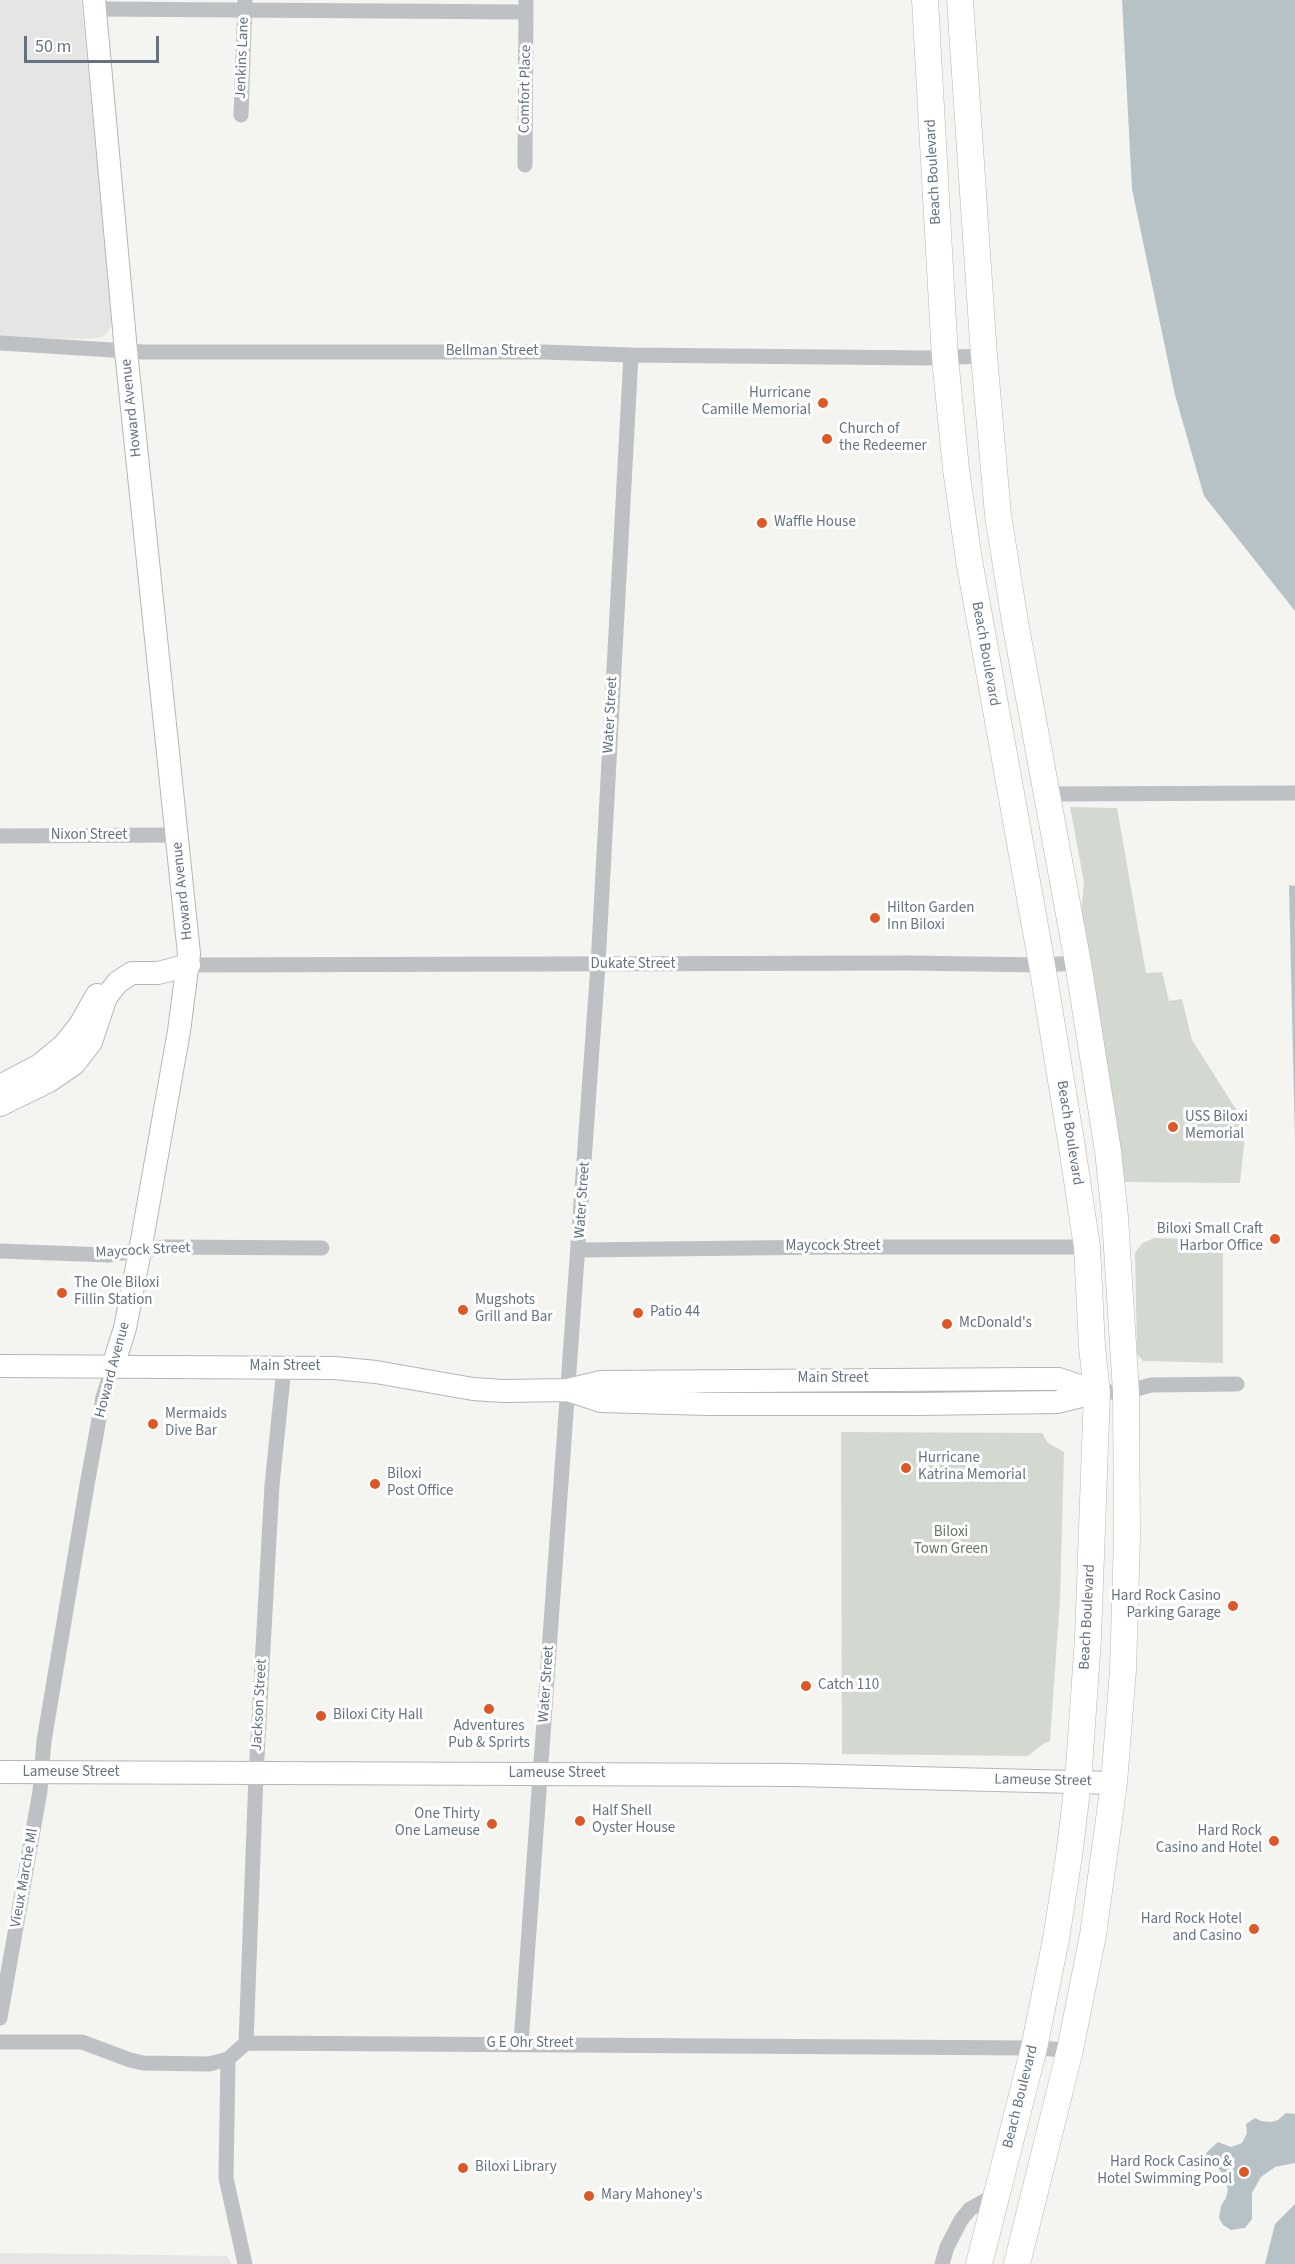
<!DOCTYPE html>
<style>
body{margin:0}
#map{position:relative;width:1295px;height:2264px;overflow:hidden;background:#f4f4f0;font-family:"Source Sans 3",sans-serif}
canvas{display:block}
.scale{position:absolute;left:24px;top:36px;width:135px;height:27px;box-sizing:border-box;border:3px solid #647381;border-top:0;padding-left:8px;font-size:18px;line-height:21px;white-space:nowrap;color:#647381;-webkit-text-stroke:4px #fff;paint-order:stroke}
</style>
<div id="map">
<canvas width="1295" height="2264"></canvas>
<div class="scale">50 m</div>
</div>
<script>
const g = document.querySelector('canvas').getContext('2d');
g.lineJoin = 'round';
function fill(path, color) {
  g.fillStyle = color;
  g.fill(path, 'evenodd');
}
function poly(rows) {
  const path = new Path2D();
  for (const r of rows) {
    path.moveTo(r[0], r[1]);
    for (let i = 2; i < r.length; i += 2) path.lineTo(r[i], r[i + 1]);
  }
  return path;
}
function stroke(path, color, width, dash) {
  g.strokeStyle = color;
  g.lineWidth = width;
  g.lineCap = dash ? 'butt' : 'round';
  g.setLineDash(dash || []);
  g.stroke(path);
}
function drawText(font, color, halo, rows, align = 'center') {
  g.font = font + ' "Source Sans 3",sans-serif';
  g.lineWidth = 6;
  g.setLineDash([]);
  g.textBaseline = 'middle';
  g.strokeStyle = halo;
  g.fillStyle = color;
  for (const [text, x, y, turn = 0] of rows) {
    g.save();
    g.translate(x, y);
    g.rotate((+turn || 0) * Math.PI / 180);
    g.textAlign = isNaN(turn) ? turn : align;
    if (halo) g.strokeText(text, 0, 0);
    g.fillText(text, 0, 0);
    g.restore();
  }
}
fill(poly([
 [0,0,81,0,112,311,112,323,108,332,102,337,91,339,0,337],
 [0,2253,227,2256,232,2264,0,2264]
]), '#e5e6e4');
fill(poly([
 [1070,807,1117,808,1146,973,1162,972,1169,1001,1182,999,1192,1040,1246,1125,1240,1183,1125,1182,1080,922,1084,882],
 [1154,1238,1223,1240,1223,1363,1143,1361,1137,1354,1135,1252,1143,1243],
 [841,1432,1042,1433,1048,1443,1064,1452,1060,1599,1050,1741,1043,1744,1028,1756,842,1754]
]), '#d3d9d0');
fill(poly([
 [1122,0,1295,0,1295,611,1204,496,1175,395,1132,189],
 [1289,885,1295,886,1295,1142],
 [1286,2113,1295,2114,1295,2163,1275,2167,1261,2177,1252,2193,1252,2219,1245,2228,1231,2230,1223,2225,1219,2218,1221,2206,1226,2198,1228,2190,1225,2177,1216,2165,1205,2158,1207,2152,1218,2142,1231,2147,1242,2143,1247,2133,1246,2124,1255,2118,1261,2121,1271,2122,1278,2120],
 [1295,2204,1295,2264,1265,2264,1275,2224]
]), '#b7c2c7');
const secondary = poly([
 [94,0,126,351,189,954,179,1031,140,1251,125,1328,113,1366],
 [0,1086,40,1065,64,1045,80,1025,97,995],
 [0,1105,49,1081,74,1064,91,1042,106,997,118,982,132,973,158,973,189,965],
 [0,1366,334,1368,376,1372,473,1389,503,1391,568,1390,601,1382,1032,1379,1059,1379,1097,1392],
 [568,1390,601,1401,708,1404,918,1404,1057,1402,1097,1392],
 [0,1772,794,1775,1114,1783]
]);
const primary = poly([
 [925,0,945,358,956,469,969,560,1042,965,1072,1147,1087,1247,1092,1347,1097,1392,1088,1638,1078,1782,1069,1856,1056,1939,1034,2048,979,2264],
 [960,0,984,356,998,515,1015,622,1078,963,1108,1151,1115,1217,1126,1392,1127,1537,1123,1670,1114,1783,1093,1935,1070,2050,1017,2264]
]);
stroke(secondary, '#b2b6bb', 24);
stroke(primary, '#b2b6ba', 27);
stroke(poly([
 [95,9,526,12],
 [241,115,245,0],
 [525,165,526,0],
 [0,343,144,352,544,352,631,355,926,358,984,356],
 [1047,794,1295,793],
 [0,836,178,835],
 [189,965,909,963,1042,965,1078,963],
 [579,1250,834,1247,1087,1247],
 [0,1251,108,1255,166,1247,322,1248],
 [1097,1392,1126,1392,1151,1385,1237,1384],
 [0,2018,40,1791,44,1741,87,1485,103,1397,113,1366],
 [0,2042,82,2042,130,2060,143,2063,209,2064,228,2059,246,2043,1034,2048,1070,2050],
 [246,2043,256,1775,272,1485,284,1368],
 [521,2043,598,965,631,355],
 [228,2059,226,2178,245,2264],
 [942,2264,947,2247,961,2220,970,2209,997,2194]
]), '#bdc1c4', 15);
stroke(secondary, '#fff', 22);
stroke(primary, '#fff', 26);
for (const [x, y, r, color] of [
 [823,403,6,"#de5826"],
 [827,439,6,"#de5826"],
 [762,523,6,"#de5826"],
 [875,918,6,"#de5826"],
 [1173,1127,6,"#de5826"],
 [1275,1239,6,"#de5826"],
 [62,1293,6,"#de5826"],
 [463,1310,6,"#de5826"],
 [638,1313,6,"#de5826"],
 [947,1324,6,"#de5826"],
 [153,1424,6,"#de5826"],
 [906,1468,6,"#de5826"],
 [375,1484,6,"#de5826"],
 [1233,1606,6,"#de5826"],
 [806,1686,6,"#de5826"],
 [489,1709,6,"#de5826"],
 [321,1716,6,"#de5826"],
 [580,1821,6,"#de5826"],
 [492,1824,6,"#de5826"],
 [1274,1841,6,"#de5826"],
 [1254,1929,6,"#de5826"],
 [463,2168,6,"#de5826"],
 [1244,2172,6,"#de5826"],
 [589,2196,6,"#de5826"]
]) {
  const dot = new Path2D();
  dot.arc(x, y, r, 0, 2 * Math.PI);
  g.fillStyle = color;
  g.fill(dot);
  stroke(dot, '#fff', 2);
}
drawText('15px', '#647381', '#fff', [
 ["Jenkins Lane",243,58,-88],
 ["Comfort Place",526,89,-89],
 ["Beach Boulevard",934,172,-93],
 ["Bellman Street",492,352],
 ["Howard Avenue",132,408,-96],
 ["Beach Boulevard",985,654,80],
 ["Water Street",611,715,-87],
 ["Nixon Street",89,836],
 ["Howard Avenue",183,891,-96],
 ["Dukate Street",633,965],
 ["Beach Boulevard",1069,1133,81],
 ["Water Street",583,1200,-86],
 ["Maycock Street",833,1247],
 ["Maycock Street",143,1251,-3],
 ["Main Street",285,1367],
 ["Howard Avenue",113,1370,-75],
 ["Main Street",833,1379],
 ["Beach Boulevard",1088,1617,-87],
 ["Water Street",547,1684,-86],
 ["Jackson Street",260,1705,-87],
 ["Lameuse Street",71,1773],
 ["Lameuse Street",557,1774],
 ["Lameuse Street",1043,1781,1],
 ["Vieux Marche Ml",25,1878,-80],
 ["G E Ohr Street",530,2044],
 ["Beach Boulevard",1021,2097,-76]
]);
drawText('15px', '#647381', '#fff', [
 ["Hurricane",811,394,"right"],
 ["Camille Memorial",811,411,"right"],
 ["Church of",839,430],
 ["the Redeemer",839,447],
 ["Waffle House",774,523],
 ["Hilton Garden",887,909],
 ["Inn Biloxi",887,926],
 ["USS Biloxi",1185,1118],
 ["Memorial",1185,1135],
 ["Biloxi Small Craft",1263,1230,"right"],
 ["Harbor Office",1263,1247,"right"],
 ["The Ole Biloxi",74,1284],
 ["Fillin Station",74,1301],
 ["Mugshots",475,1301],
 ["Grill and Bar",475,1318],
 ["Patio 44",650,1313],
 ["McDonald's",959,1324],
 ["Mermaids",165,1415],
 ["Dive Bar",165,1432],
 ["Hurricane",918,1459],
 ["Katrina Memorial",918,1476],
 ["Biloxi",387,1475],
 ["Post Office",387,1492],
 ["Hard Rock Casino",1221,1597,"right"],
 ["Parking Garage",1221,1614,"right"],
 ["Catch 110",818,1686],
 ["Biloxi City Hall",333,1716],
 ["Adventures",489,1727,"center"],
 ["Pub & Sprirts",489,1744,"center"],
 ["Half Shell",592,1812],
 ["Oyster House",592,1829],
 ["One Thirty",480,1815,"right"],
 ["One Lameuse",480,1832,"right"],
 ["Hard Rock",1262,1832,"right"],
 ["Casino and Hotel",1262,1849,"right"],
 ["Hard Rock Hotel",1242,1920,"right"],
 ["and Casino",1242,1937,"right"],
 ["Hard Rock Casino &",1232,2163,"right"],
 ["Hotel Swimming Pool",1232,2180,"right"],
 ["Biloxi Library",475,2168],
 ["Mary Mahoney's",601,2196]
], 'left');
drawText('15px', '#667862', '#fff', [
 ["Biloxi",951,1533],
 ["Town Green",951,1550]
]);
</script>
